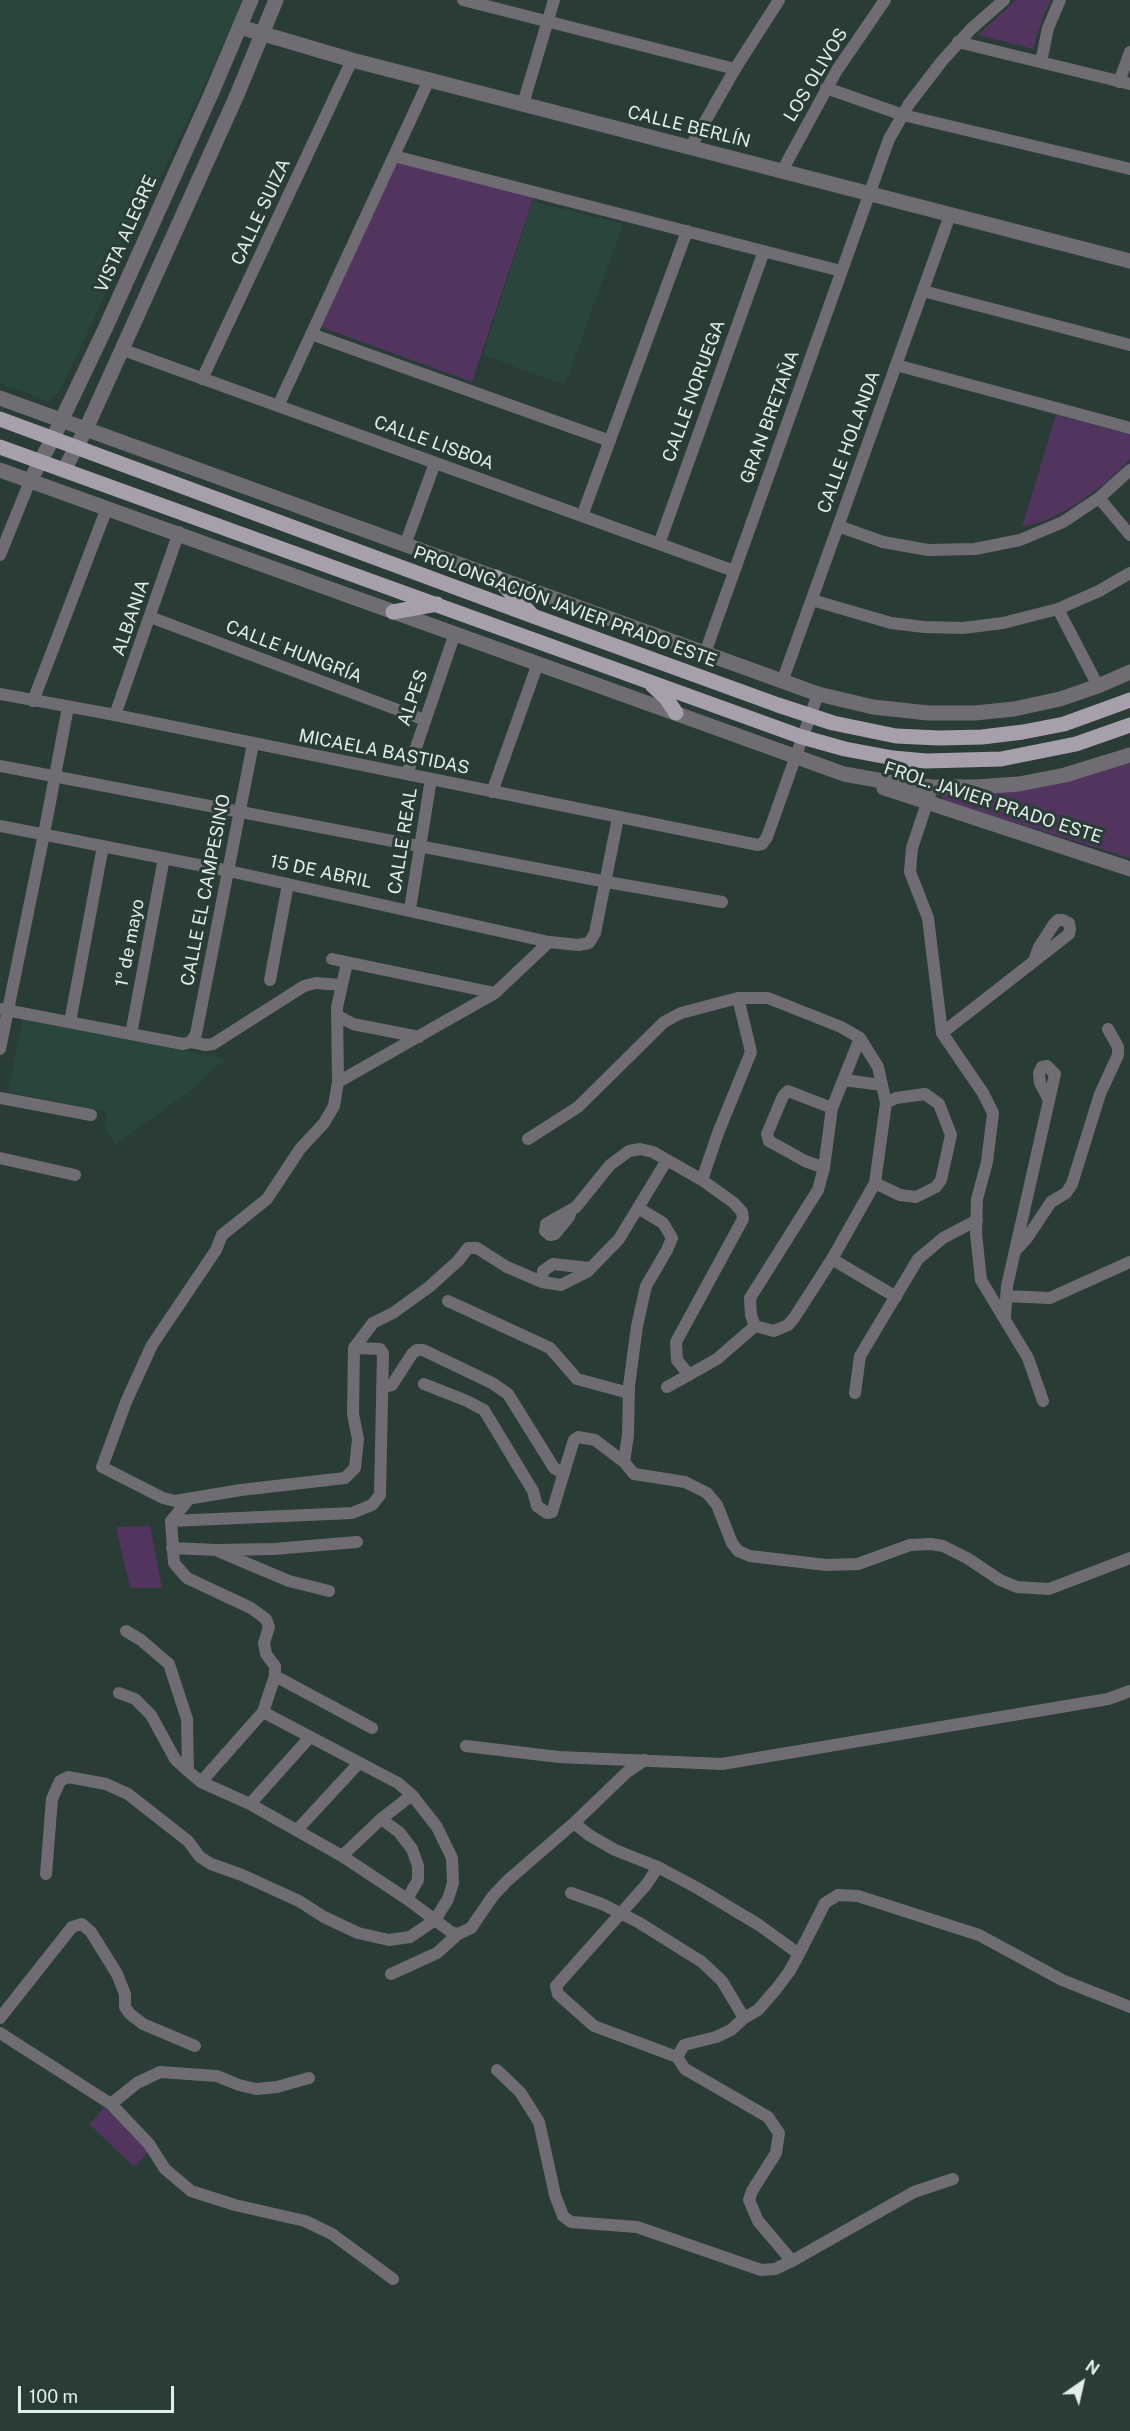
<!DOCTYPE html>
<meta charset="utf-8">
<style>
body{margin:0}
#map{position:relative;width:1130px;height:2431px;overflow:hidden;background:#293c36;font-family:"Public Sans",sans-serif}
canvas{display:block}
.north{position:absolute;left:1052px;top:2353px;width:60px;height:60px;-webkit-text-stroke:4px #293c36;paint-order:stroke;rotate:34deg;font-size:16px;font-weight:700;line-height:24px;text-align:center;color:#e2ede9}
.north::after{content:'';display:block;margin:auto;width:21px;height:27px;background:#e2ede9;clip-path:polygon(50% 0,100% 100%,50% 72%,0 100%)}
.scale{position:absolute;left:18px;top:2386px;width:156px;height:27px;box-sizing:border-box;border:3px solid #e2ede9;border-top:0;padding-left:8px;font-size:18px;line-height:21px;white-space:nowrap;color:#e2ede9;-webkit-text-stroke:4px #293c36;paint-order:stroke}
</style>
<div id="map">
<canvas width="1130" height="2431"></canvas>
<div class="north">N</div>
<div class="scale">100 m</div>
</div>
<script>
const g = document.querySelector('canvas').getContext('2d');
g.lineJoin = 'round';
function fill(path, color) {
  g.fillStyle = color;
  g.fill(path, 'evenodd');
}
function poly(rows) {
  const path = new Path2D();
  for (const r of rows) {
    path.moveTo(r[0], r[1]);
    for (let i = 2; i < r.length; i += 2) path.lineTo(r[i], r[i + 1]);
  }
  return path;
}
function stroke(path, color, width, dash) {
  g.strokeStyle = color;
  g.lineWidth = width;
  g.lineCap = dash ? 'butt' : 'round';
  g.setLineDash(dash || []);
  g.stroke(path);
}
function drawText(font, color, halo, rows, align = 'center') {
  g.font = font + ' "Public Sans",sans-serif';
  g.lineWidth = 6;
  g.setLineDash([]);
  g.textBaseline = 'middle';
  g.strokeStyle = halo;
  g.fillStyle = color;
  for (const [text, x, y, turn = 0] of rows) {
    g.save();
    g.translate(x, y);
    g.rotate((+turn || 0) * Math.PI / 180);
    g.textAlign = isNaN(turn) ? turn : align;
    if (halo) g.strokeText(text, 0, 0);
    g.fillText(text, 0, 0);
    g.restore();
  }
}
fill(poly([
 [0,0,244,0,76,357,61,388,50,402,0,383],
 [533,201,623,224,565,385,483,355],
 [23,1017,225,1059,194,1088,115,1145,105,1128,107,1111,8,1092]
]), '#29453c');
fill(poly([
 [1016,0,1051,0,1044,14,1033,49,978,35],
 [397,161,534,196,472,382,321,327],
 [1056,415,1130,434,1130,459,1106,483,1077,504,1047,520,1022,527],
 [1130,762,1130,858,944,801,941,797,943,792],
 [150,1526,162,1588,130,1588,116,1527],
 [105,2107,150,2150,134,2167,89,2124]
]), '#51355e');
stroke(poly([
 [463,0,735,69],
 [958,42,1130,84],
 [1041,62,1048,28,1060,0],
 [1119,82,1130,52],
 [826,88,903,115,1130,169],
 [523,104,554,0],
 [690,148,735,69,779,0],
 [394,156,841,271],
 [782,171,837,70,885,0],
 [923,291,1130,345],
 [311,334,610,441],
 [121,349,734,571],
 [896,365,1130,428],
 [202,379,352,60],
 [278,406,429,80],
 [1099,498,1130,535],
 [582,516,687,231],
 [838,526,883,542,928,550,975,549,1020,540,1063,522,1099,498,1130,470],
 [659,544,764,251],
 [405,545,435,463],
 [0,555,30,481],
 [812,600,891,623,924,627,963,628,1003,623,1058,609,1099,591,1130,573],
 [1058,609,1098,686],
 [150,617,425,720],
 [705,653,889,139,909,104,942,61,971,29,1004,0],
 [782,682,950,215],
 [0,694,115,715,758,845,762,844,767,837,818,694],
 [33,701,107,508],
 [115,715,179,532],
 [0,766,607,882,722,902],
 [407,774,455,633],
 [492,792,538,663],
 [930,794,912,848,910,872,928,918,942,1033,983,1093,993,1113,987,1162,977,1199,976,1234,981,1280,1028,1358,1043,1401],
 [0,826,229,871,549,942,578,945,589,943,595,933,618,818],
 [410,909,431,779],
 [332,959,495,993],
 [347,963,337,1007,338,1082,334,1106,324,1123,300,1149,267,1199,222,1235,216,1250,152,1345,126,1402,102,1467,163,1498,175,1501,241,1490,345,1478,355,1468,358,1439,353,1414,354,1348,373,1323,393,1313,429,1287,458,1261,468,1248,477,1248,507,1267,542,1282],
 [270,980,288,884],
 [0,1009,183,1044,191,1042,206,1045,213,1044,304,986,316,983,342,985],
 [338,1016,353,1024,419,1037],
 [70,1022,103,846],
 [942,1033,969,1012,1069,934,1070,929,1069,923,1063,920,1058,920,1054,924,1039,947,1034,961],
 [131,1034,164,858],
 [191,1042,196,1034,253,744],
 [0,1049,44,834,68,707],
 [844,1080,882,1085],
 [338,1082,495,993,549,942],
 [0,1098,91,1115],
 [528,1139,578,1107,664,1022,681,1013,738,998,768,998,841,1027,860,1038,878,1067,886,1103,875,1183,832,1259,794,1318,788,1325,774,1331,755,1326,717,1359,667,1387],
 [0,1158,75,1175],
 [824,1168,805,1161,769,1141,767,1134,783,1096,788,1091,832,1108],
 [875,1183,900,1195,916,1197,936,1187,941,1180,951,1135,939,1104,925,1094,896,1098,886,1103],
 [638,1208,663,1223,672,1238,667,1250,646,1286,637,1326,629,1386,628,1435,624,1462,634,1474,685,1482,707,1493,717,1505,732,1543,738,1551,750,1556,826,1565,858,1564,910,1545,931,1544,943,1546,967,1558,1000,1580,1017,1587,1049,1589,1130,1558],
 [571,1211,569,1217,555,1234,550,1235,545,1231,546,1224,576,1207,610,1165,629,1151,640,1149,653,1152,702,1180],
 [1017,1249,1027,1238,1051,1202,1066,1193,1072,1184,1100,1094,1118,1055,1118,1047,1108,1029],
 [832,1259,896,1297],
 [590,1268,553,1264,543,1271,542,1282,561,1285,587,1272,619,1239,667,1160],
 [1006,1296,1050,1298,1130,1262],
 [448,1301,550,1348,577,1379,629,1393],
 [1005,1318,1007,1286,1055,1074,1047,1066,1042,1067,1039,1073,1040,1083,1049,1100],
 [755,1326,751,1315,750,1298,818,1190,824,1168,832,1108,860,1038],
 [689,1375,677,1360,676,1342,743,1219,742,1212,734,1203,702,1180,718,1133,751,1052,738,998],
 [424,1384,467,1401,484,1410,533,1491,537,1506,547,1513,552,1512,572,1446,574,1440,578,1437,595,1440,624,1462],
 [382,1387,392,1385,412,1354,417,1350,423,1350,492,1383,508,1394,554,1468,559,1471,565,1470],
 [855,1393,860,1356,918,1259,943,1238,977,1220],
 [189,1499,171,1521,174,1563,187,1578,251,1608,266,1619,269,1627,264,1643,266,1654,275,1666,275,1676,263,1712],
 [171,1521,352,1513,372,1505,380,1495,383,1353,380,1349,354,1348],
 [172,1548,216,1550,274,1549,357,1542],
 [220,1552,289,1581,329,1591],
 [126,1631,141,1640,169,1664,187,1719,188,1771,201,1782,250,1804,342,1856,407,1899,451,1932,458,1934,471,1928,493,1896,507,1881,574,1823,627,1772,645,1760],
 [275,1676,372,1728],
 [119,1693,135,1699,151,1715,175,1759,188,1771],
 [466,1746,559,1757,722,1764,1108,1699,1130,1691],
 [250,1804,310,1737],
 [381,1819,399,1832,412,1849,418,1866,418,1880,407,1899],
 [297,1830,359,1763],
 [342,1856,381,1819,412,1795],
 [658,1867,646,1885,556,1986,558,1994,594,2026,677,2057],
 [46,1874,52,1799,60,1781,68,1777,106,1784,128,1794,188,1841,200,1857,211,1864,242,1875,299,1901,324,1917,358,1933,389,1940,410,1937,435,1920,448,1899,453,1883,452,1858,437,1827,412,1795,398,1783,263,1712,201,1782],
 [571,1893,602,1904,638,1922,702,1962,722,1981,744,2018,758,2010,777,1988,789,1972,799,1954,759,1925,699,1889,658,1867,615,1850,589,1835,574,1823],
 [799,1954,825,1903,838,1895,858,1896,979,1935,1062,1980,1130,2007],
 [391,1974,437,1953,458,1934],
 [0,2018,72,1927,82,1924,91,1932,117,1974,125,1994,125,2007,130,2014,143,2024,195,2046],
 [744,2018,731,2030,716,2037,684,2045,677,2057,685,2069,768,2117,779,2133,776,2153,752,2191,749,2200,758,2221,792,2261],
 [0,2033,111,2104,149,2144,165,2169,191,2191,235,2205,305,2221,332,2234,393,2279],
 [497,2070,520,2092,539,2122,555,2195,563,2216,571,2222,637,2227,761,2270,775,2269,792,2261,914,2192,953,2179],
 [111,2104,137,2083,160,2072,217,2076,239,2085,256,2089,277,2087,309,2078]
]), '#706c73', 12);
stroke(poly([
 [240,27,352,60,1130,261],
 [0,398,818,694,873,707,928,713,975,713,1014,709,1060,699,1098,686,1130,672],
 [0,470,844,774,894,783,932,787,975,787,1019,784,1065,775,1130,755],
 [64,470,86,429,237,95,276,0],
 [30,481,53,438,105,329,212,92,251,0],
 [884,788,1130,869]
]), '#706c73', 15);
stroke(poly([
 [0,419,533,616,778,705,833,723,896,736,939,738,982,737,1023,732,1064,724,1130,700],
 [0,447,802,737,845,749,893,758,926,761,1001,759,1076,744,1130,725],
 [496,577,531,614],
 [393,612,437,604],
 [652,685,666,698,676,713]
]), '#a89fad', 15);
drawText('18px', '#e2ede9', '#293c36', [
 ["LOS OLIVOS",816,75,-59],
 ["CALLE BERLÍN",689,127,14],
 ["CALLE SUIZA",261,212,-65],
 ["VISTA ALEGRE",126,234,-66],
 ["CALLE NORUEGA",694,391,-70],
 ["GRAN BRETAÑA",770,417,-70],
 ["CALLE HOLANDA",849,442,-70],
 ["CALLE LISBOA",434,443,20],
 ["PROLONGACIÓN JAVIER PRADO ESTE",565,607,20],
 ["ALBANIA",131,618,-71],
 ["CALLE HUNGRÍA",294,652,21],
 ["ALPES",413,698,-71],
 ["MICAELA BASTIDAS",384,752,11],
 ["FROL. JAVIER PRADO ESTE",993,803,18],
 ["CALLE REAL",403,841,-81],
 ["15 DE ABRIL",321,872,12],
 ["CALLE EL CAMPESINO",206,890,-79],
 ["1º de mayo",130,943,-79]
]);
</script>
